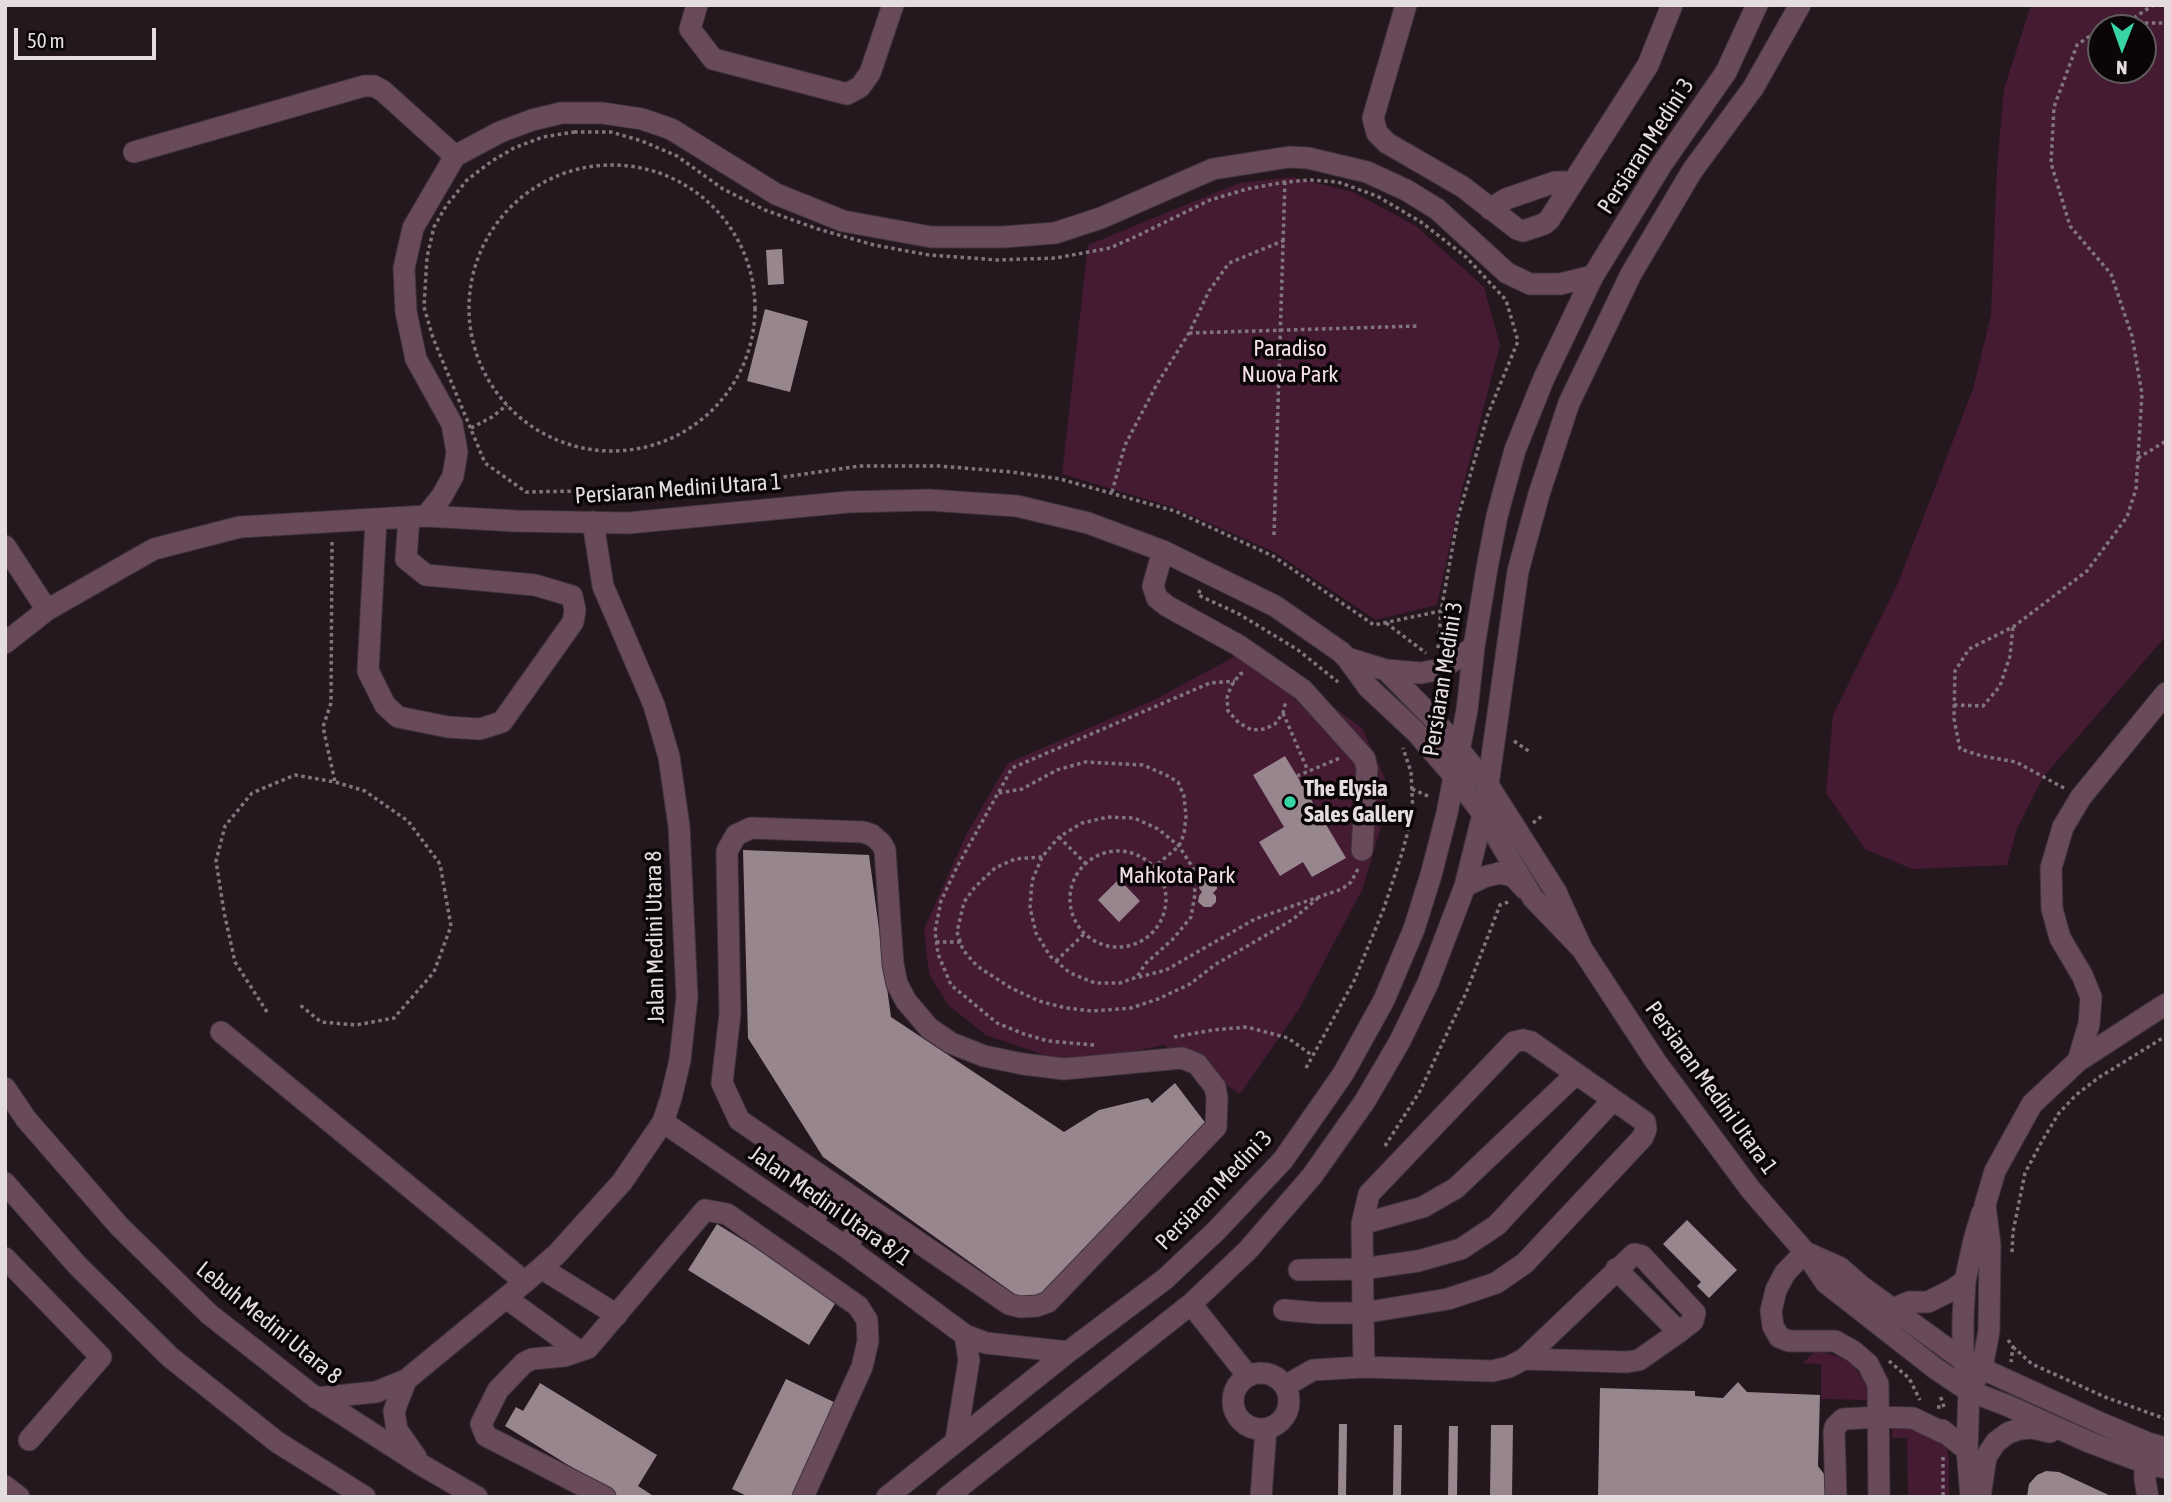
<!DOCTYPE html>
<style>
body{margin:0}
#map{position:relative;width:2171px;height:1502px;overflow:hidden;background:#24171e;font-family:"Asap Condensed",sans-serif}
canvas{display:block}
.frame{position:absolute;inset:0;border:7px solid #e5dce0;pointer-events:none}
.north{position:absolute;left:2087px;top:14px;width:70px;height:70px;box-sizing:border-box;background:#0a0507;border:2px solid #625b5e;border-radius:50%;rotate:181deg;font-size:19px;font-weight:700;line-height:28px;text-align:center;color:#e5dce0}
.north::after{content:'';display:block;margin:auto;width:24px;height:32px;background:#39d4a5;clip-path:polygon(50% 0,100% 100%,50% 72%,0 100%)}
.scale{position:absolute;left:14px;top:28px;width:142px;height:32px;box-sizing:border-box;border:4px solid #e5dce0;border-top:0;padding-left:9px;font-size:21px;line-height:24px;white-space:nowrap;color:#e5dce0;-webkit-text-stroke:5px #0a0507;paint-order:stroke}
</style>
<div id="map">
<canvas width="2171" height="1502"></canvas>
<div class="frame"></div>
<div class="north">N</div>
<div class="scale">50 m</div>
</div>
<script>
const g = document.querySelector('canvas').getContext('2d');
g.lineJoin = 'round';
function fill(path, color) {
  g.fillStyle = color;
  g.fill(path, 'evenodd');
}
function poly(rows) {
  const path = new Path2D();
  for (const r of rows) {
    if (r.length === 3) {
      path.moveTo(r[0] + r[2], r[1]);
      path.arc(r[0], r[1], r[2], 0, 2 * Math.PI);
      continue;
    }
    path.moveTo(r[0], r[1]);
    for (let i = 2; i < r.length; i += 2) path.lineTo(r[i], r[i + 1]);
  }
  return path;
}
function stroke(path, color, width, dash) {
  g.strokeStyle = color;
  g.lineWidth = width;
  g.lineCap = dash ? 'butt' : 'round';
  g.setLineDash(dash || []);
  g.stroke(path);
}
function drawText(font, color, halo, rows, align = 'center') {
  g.font = font + ' "Asap Condensed",sans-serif';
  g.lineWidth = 7;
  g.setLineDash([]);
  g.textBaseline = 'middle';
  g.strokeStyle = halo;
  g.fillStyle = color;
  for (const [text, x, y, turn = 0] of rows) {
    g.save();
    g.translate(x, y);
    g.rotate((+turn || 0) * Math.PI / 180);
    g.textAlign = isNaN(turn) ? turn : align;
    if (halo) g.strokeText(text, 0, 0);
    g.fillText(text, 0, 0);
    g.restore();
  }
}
fill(poly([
 [2031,5,2166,5,2166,636,2043,777,2017,829,2007,865,1912,869,1865,849,1826,793,1833,715,1898,583,1973,389,1991,315,1997,167,2004,89],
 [2101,28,2143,28,2143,70,2101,70],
 [1292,177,1353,192,1416,226,1484,287,1500,345,1463,486,1437,605,1376,620,1274,552,1175,508,1062,474,1088,245,1239,183],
 [1243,652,1306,687,1362,728,1386,781,1382,824,1362,890,1299,1009,1240,1094,1163,1045,1101,1058,1053,1058,986,1035,948,1005,929,974,924,929,967,833,1008,763,1156,699],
 [1814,1352,1823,1352,1848,1360,1864,1379,1869,1392,1869,1400,1821,1399,1821,1364,1803,1363],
 [1892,1427,1912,1428,1939,1438,1947,1448,1949,1460,1949,1497,1908,1497,1907,1438,1892,1438]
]), '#441b32');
fill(poly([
 [782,249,784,284,768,285,766,250],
 [765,309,808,321,790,392,747,381],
 [1285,756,1346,858,1312,877,1303,862,1280,876,1259,842,1284,827,1253,775],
 [743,850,869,855,891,1017,1064,1132,1099,1110,1148,1098,1152,1103,1175,1083,1210,1129,1107,1236,1103,1230,1071,1275,1039,1299,1023,1300,823,1157,748,1038],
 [1206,877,1212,878,1217,884,1217,889,1213,893,1216,896,1216,902,1211,907,1204,907,1198,902,1199,896,1202,892,1199,888,1200,883],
 [1119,879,1140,901,1119,922,1098,900],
 [1687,1220,1737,1270,1709,1298,1697,1286,1701,1282,1663,1244],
 [717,1224,838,1299,809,1345,688,1270],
 [786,1379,842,1406,798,1497,749,1497,732,1489],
 [1738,1382,1747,1392,1820,1395,1818,1466,1830,1482,1829,1497,1598,1497,1600,1388,1695,1391,1695,1396,1723,1398],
 [540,1383,657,1455,638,1486,655,1497,620,1497,505,1426,516,1407,523,1411],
 [1339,1424,1347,1424,1346,1497,1338,1497],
 [1394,1425,1402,1425,1401,1497,1393,1497],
 [1491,1425,1513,1425,1512,1497,1490,1497],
 [1449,1426,1458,1426,1457,1497,1448,1497],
 [2046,1471,2059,1472,2113,1497,2027,1497,2029,1484,2037,1475]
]), '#98868f');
const minor = poly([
 [697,5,690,29,713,59,847,94,860,87,870,73,893,5],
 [1406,5,1373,118,1377,133,1387,143,1463,187,1517,229,1523,231,1544,224,1549,220,1648,65,1672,5],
 [134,152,364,86,374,86,383,91,455,156],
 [1490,209,1506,199,1555,182,1573,182],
 [426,516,442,496,453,476,457,452,452,424,416,359,406,312,404,268,413,228,455,156,500,132,532,120,561,113,602,113,642,119,671,129,776,194,843,221,931,237,1003,237,1055,233,1101,218,1213,169,1289,157,1308,158,1367,172,1406,190,1437,209,1507,273,1530,284,1560,284,1593,276],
 [376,520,368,671,385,705,398,717,448,727,480,729,502,722,573,622,575,610,572,596,535,585,426,575,406,559,409,517],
 [5,546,47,610],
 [1163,551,1153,586,1157,598,1167,606,1238,645,1303,690,1365,759,1367,769,1362,850],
 [5,643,47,610,154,549,240,527,426,516,516,521,628,523,848,502,929,500,1017,506,1088,523,1163,551,1275,606,1341,652,1347,658,1368,687,1416,732,1454,776,1483,814,1533,898,1582,949],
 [1347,658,1386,670,1432,717,1488,785,1556,892,1582,949,1656,1062,1751,1190,1805,1252,1826,1283,1936,1369,1969,1391,2006,1405,2089,1442,2145,1463,2166,1468],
 [1386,670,1421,673,1441,669,1474,647],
 [751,828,863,832,872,835,881,843,885,850,893,964,897,984,906,1001,929,1028,951,1043,984,1056,1023,1064,1064,1069,1182,1058,1197,1064,1215,1087,1217,1098,1216,1127,1048,1302,1037,1306,1020,1307,1009,1304,739,1120,722,1083,730,1014,727,857,727,851,736,835,751,828],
 [1465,886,1484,877,1499,873,1513,876,1525,889],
 [221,1032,525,1282],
 [1523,1040,1531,1042,1645,1122,1646,1129,1643,1137,1525,1263,1496,1283,1448,1299,1363,1313,1362,1224,1369,1194,1514,1042,1523,1040],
 [2078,1061,2089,1024,2091,997,2082,975,2060,938,2052,909,2051,868,2063,827,2081,797,2166,693],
 [5,1088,26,1119,119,1226,209,1314,311,1394,420,1464,477,1497],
 [663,1122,846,1247,965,1335,986,1343,1068,1352],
 [5,1183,77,1265,170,1357,277,1442,365,1497],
 [811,1223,835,1186],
 [1362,1224,1423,1207,1456,1188,1576,1074],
 [846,1247,870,1210],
 [1805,1252,1839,1267,1861,1286,1963,1360,2096,1421,2148,1443,2166,1448],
 [1805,1252,1785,1273,1776,1290,1771,1311,1773,1326,1779,1337,1789,1341,1835,1341,1853,1351,1868,1364,1878,1384,1879,1497],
 [5,1258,101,1357,29,1440],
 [541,1268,617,1315],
 [1616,1269,1679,1332],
 [1299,1270,1362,1269,1418,1261,1461,1249,1497,1225,1613,1100],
 [506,1298,579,1351],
 [1191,1304,1248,1376],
 [1893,1309,1909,1302,1928,1302,1952,1290,1965,1281],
 [1284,1310,1318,1313,1363,1313,1364,1367],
 [1261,1401,28],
 [406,1380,394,1411,397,1430,416,1457],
 [1285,1386,1313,1370,1364,1367,1492,1371,1509,1367,1524,1359,1634,1254,1642,1256,1695,1313,1693,1321,1679,1332,1639,1360,1627,1362,1524,1359],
 [1969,1391,1982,1368,1989,1331,1990,1245,1985,1205,1995,1171,2032,1104,2078,1061,2166,1004],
 [316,1398,376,1392,406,1380,525,1282,557,1254,622,1182,663,1122,671,1098,680,1060,687,997,679,826,669,757,654,705,603,586,593,522],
 [956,1440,969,1360,965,1335],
 [2145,1463,2145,1480,2148,1497],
 [5,1486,19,1497],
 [605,1497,486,1436,481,1424,498,1390,524,1363,532,1359,564,1356,588,1348,705,1210,727,1214,858,1306,867,1320,868,1341,862,1367,803,1497],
 [887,1497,1068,1352,1165,1279,1216,1231,1283,1160,1343,1074,1384,1000,1414,929,1431,875,1447,813,1467,710,1474,647,1487,568,1497,516,1515,450,1544,378,1593,276,1662,164,1726,72,1757,5],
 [947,1497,1191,1304,1248,1250,1312,1176,1365,1101,1400,1041,1428,983,1465,886,1483,814,1488,785,1518,571,1539,494,1569,403,1631,274,1692,171,1753,88,1800,5],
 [1261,1497,1266,1429],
 [1836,1497,1834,1432,1835,1427,1843,1419,1878,1417,1913,1418,1942,1432,1942,1430,1967,1450],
 [1971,1497,1967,1450,1969,1391,1963,1360,1963,1319,1965,1281,1974,1240,1982,1213],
 [1980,1497,1986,1457,1996,1442,2008,1433,2020,1429,2032,1428,2050,1432]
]);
stroke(minor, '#3f3339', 23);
stroke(poly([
 [2128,22,2153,5],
 [574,132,611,132,642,141,677,156,723,189,765,210,818,229,874,245,929,255,997,260,1056,258,1110,248,1139,235,1210,200,1247,189,1285,182,1311,180,1338,182,1377,196,1421,222,1466,257,1506,300,1518,341,1488,414,1458,517,1441,611,1374,625,1273,556,1175,511,1060,479,1012,472,939,466,859,466,770,479,681,489,526,492,485,463,433,338,424,307,427,257,434,227,446,206,467,180,492,161,514,148,543,137,574,132],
 [612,308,143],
 [1189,333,1418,326],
 [471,428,492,417,507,405],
 [2138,458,2166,441],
 [1112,492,1125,445,1157,384,1189,333,1209,291,1229,263,1285,240],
 [1274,535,1285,180],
 [332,542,331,703,323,727,335,782],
 [1200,590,1198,595,1239,614,1298,650,1338,682],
 [1386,623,1426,653],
 [1438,648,1441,611],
 [1243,673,1240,674,1231,686,1227,698,1228,711,1239,723,1252,730,1265,729,1275,724,1283,713,1286,701],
 [1954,705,1983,706,2000,686,2010,656,2013,627],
 [1283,713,1308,771],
 [1514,741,1530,752],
 [1297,776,1340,758],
 [2064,788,2016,762,1982,756,1960,749,1954,719,1955,671,1969,649,2013,627,2087,571,2127,517,2136,489,2142,394,2132,336,2111,274,2070,226,2051,163,2054,107,2077,45,2108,23,2166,23],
 [1412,789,1430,797],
 [999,793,1022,789,1057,770,1085,762,1143,765,1166,775,1178,782,1184,796,1186,816,1184,834,1179,846,1154,867],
 [1108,817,1134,818,1158,829,1179,846,1193,868,1195,894,1191,917,1173,939,1145,964,1137,977,1120,983,1095,983,1070,973,1050,956,1036,933,1030,908,1032,881,1042,857,1059,837,1082,823,1108,817],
 [1533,823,1542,816],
 [1059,837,1086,864],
 [1118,899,48],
 [1042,857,1015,859,995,868,975,887,964,902,957,932,963,950,977,966,1011,988,1039,1001,1066,1008,1092,1011,1131,1008,1158,999,1190,984,1216,964,1292,920,1318,898],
 [936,942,961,942],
 [1056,961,1085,933],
 [1139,977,1166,970,1255,919,1342,889,1351,882,1358,869],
 [267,1012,235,962,224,912,216,861,225,826,252,793,295,775,335,782,365,791,408,821,440,864,451,926,434,972,394,1018,356,1025,321,1022,300,1005],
 [1174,1037,1213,1030,1247,1027,1288,1038,1313,1056],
 [1094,1045,1048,1041,1024,1034,997,1023,951,985,938,954,935,931,941,901,957,867,1012,768,1210,683,1235,681],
 [1306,1068,1354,981,1384,908,1402,853,1413,813,1411,772,1403,748],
 [1385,1146,1420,1091,1466,993,1500,905,1511,901],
 [2012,1252,2013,1232,2025,1173,2042,1141,2059,1113,2076,1095,2098,1078,2166,1036],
 [2008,1340,2013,1347,2011,1362],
 [2013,1347,2032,1364,2105,1397,2166,1419],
 [1889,1361,1909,1378,1920,1400],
 [1937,1407,1944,1407,1940,1395],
 [1943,1457,1943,1497]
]), '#81767c', 3.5, [3.5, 3.5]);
stroke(minor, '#694a5a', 21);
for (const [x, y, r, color] of [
 [1290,802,7,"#39d4a5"]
]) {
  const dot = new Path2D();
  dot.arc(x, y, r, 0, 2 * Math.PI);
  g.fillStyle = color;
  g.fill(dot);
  stroke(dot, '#0a0507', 2.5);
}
drawText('23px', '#e5dce0', '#0a0507', [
 ["Persiaran Medini 3",1646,146,-57],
 ["Persiaran Medini Utara 1",678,489,-4],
 ["Persiaran Medini 3",1443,679,-81],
 ["Jalan Medini Utara 8",655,937,-91],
 ["Persiaran Medini Utara 1",1711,1088,54],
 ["Persiaran Medini 3",1214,1190,-46],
 ["Jalan Medini Utara 8/1",830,1206,35],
 ["Lebuh Medini Utara 8",269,1323,39]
]);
drawText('23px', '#f3dde7', '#0a0507', [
 ["Paradiso",1290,349],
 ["Nuova Park",1290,375],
 ["Mahkota Park",1177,876]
]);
drawText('bold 23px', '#e5dce0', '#0a0507', [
 ["The Elysia",1304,789],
 ["Sales Gallery",1304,815]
], 'left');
</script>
